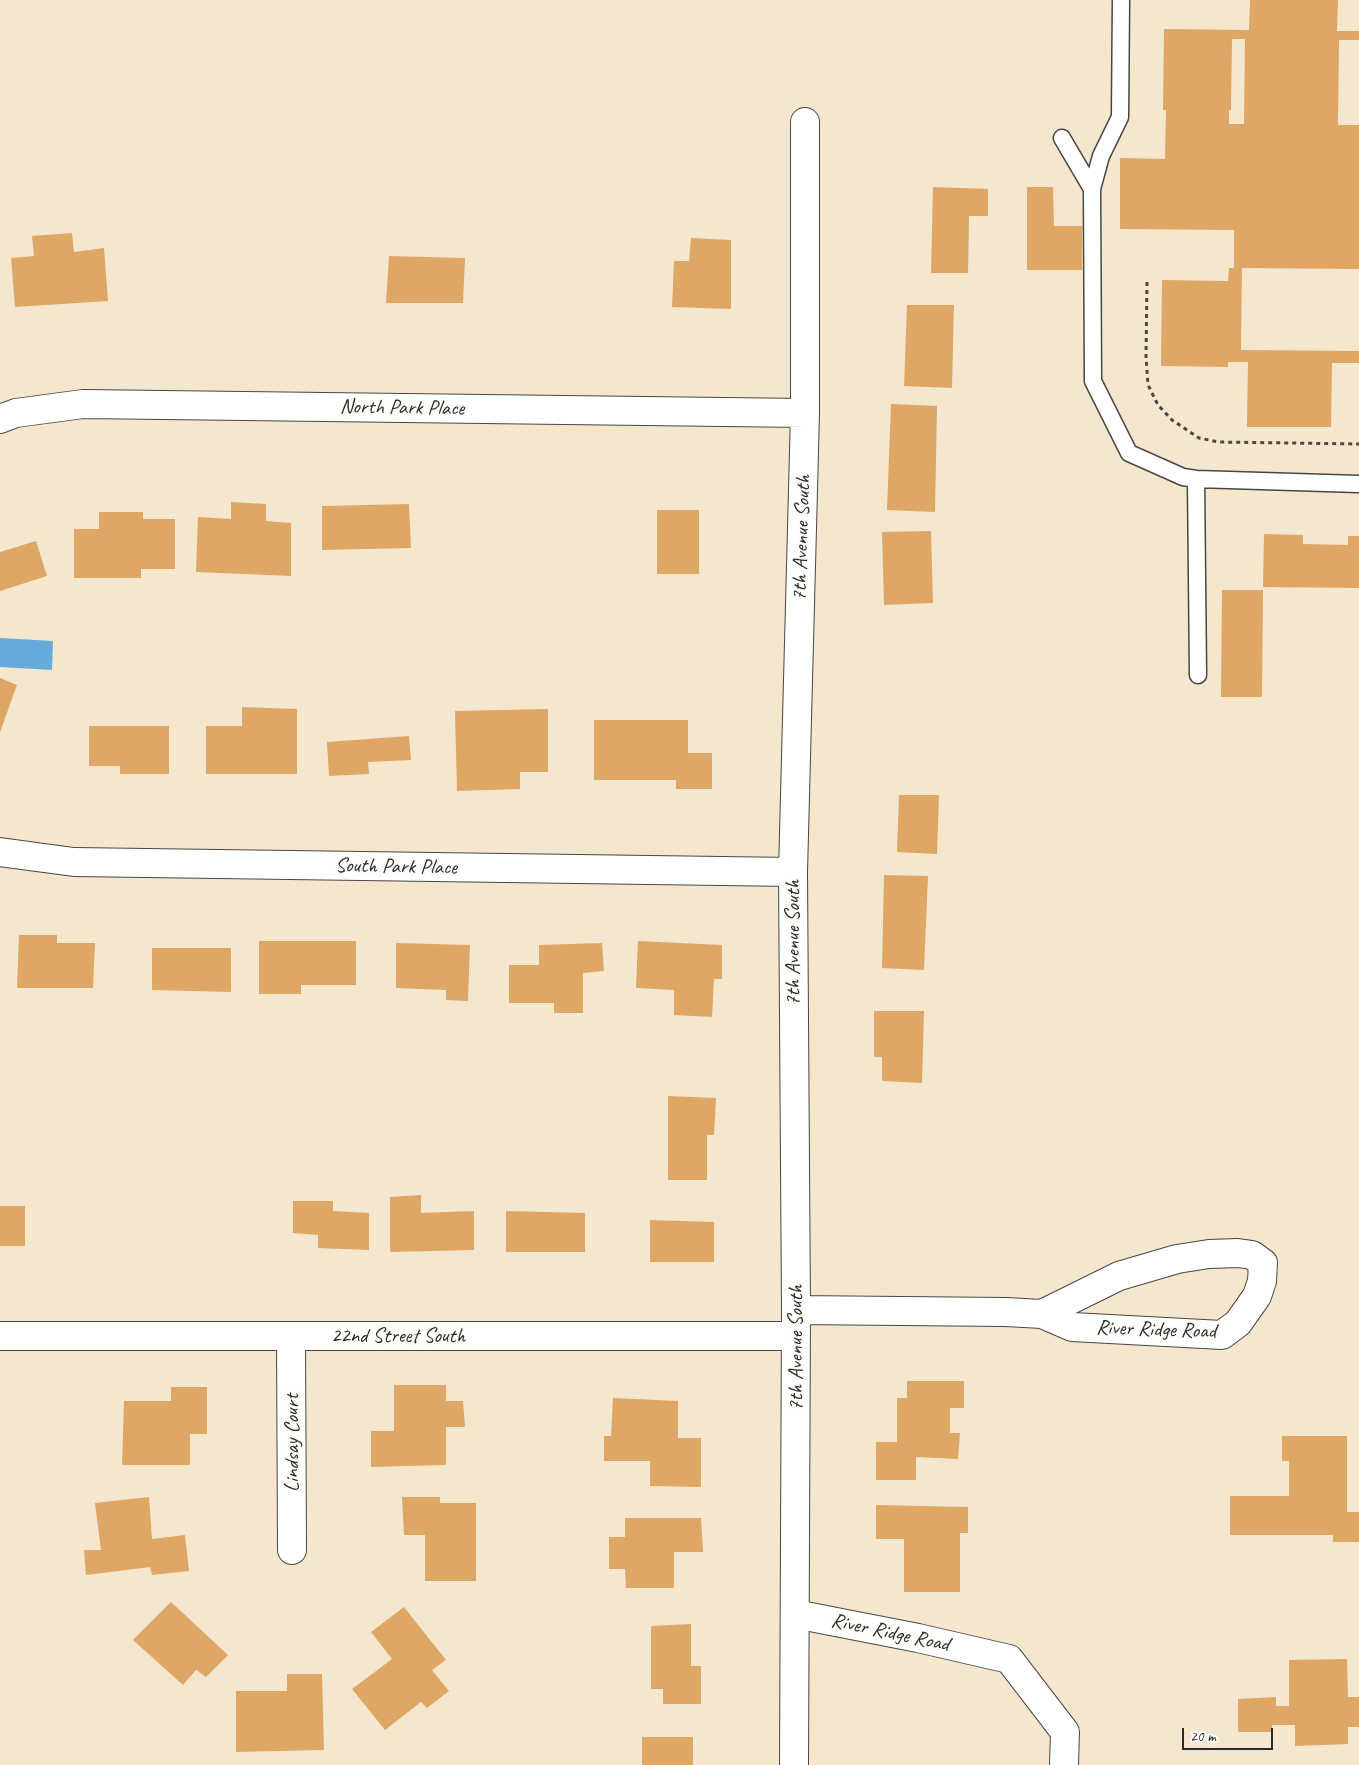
<!DOCTYPE html>
<style>
body{margin:0}
#map{position:relative;width:1359px;height:1765px;overflow:hidden;background:#f5e6ce;font-family:Caveat,sans-serif}
canvas{display:block}
.scale{position:absolute;left:1182px;top:1728px;width:91px;height:22px;box-sizing:border-box;border:2px solid #2b2b2b;border-top:0;padding-left:6px;font-size:15px;line-height:18px;white-space:nowrap;color:#2b2b2b;-webkit-text-stroke:4px #fdfcf7;paint-order:stroke}
</style>
<div id="map">
<canvas width="1359" height="1765"></canvas>
<div class="scale">20 m</div>
</div>
<script>
const g = document.querySelector('canvas').getContext('2d');
g.lineJoin = 'round';
function fill(path, color) {
  g.fillStyle = color;
  g.fill(path, 'evenodd');
}
function poly(rows) {
  const path = new Path2D();
  for (const r of rows) {
    path.moveTo(r[0], r[1]);
    for (let i = 2; i < r.length; i += 2) path.lineTo(r[i], r[i + 1]);
  }
  return path;
}
function stroke(path, color, width, dash) {
  g.strokeStyle = color;
  g.lineWidth = width;
  g.lineCap = dash ? 'butt' : 'round';
  g.setLineDash(dash || []);
  g.stroke(path);
}
function drawText(font, color, halo, rows, align = 'center') {
  g.font = font + ' Caveat,sans-serif';
  g.lineWidth = 4.5;
  g.setLineDash([]);
  g.textBaseline = 'middle';
  g.strokeStyle = halo;
  g.fillStyle = color;
  for (const [text, x, y, turn = 0] of rows) {
    g.save();
    g.translate(x, y);
    g.rotate((+turn || 0) * Math.PI / 180);
    g.textAlign = isNaN(turn) ? turn : align;
    if (halo) g.strokeText(text, 0, 0);
    g.fillText(text, 0, 0);
    g.restore();
  }
}
fill(poly([
 [0,638,53,641,52,670,0,667]
]), '#65abdb');
fill(poly([
 [1250,0,1338,0,1337,31,1359,31,1359,40,1339,40,1338,125,1359,125,1359,269,1242,268,1241,350,1359,351,1359,363,1332,363,1331,427,1247,427,1248,362,1228,362,1228,367,1161,366,1162,280,1228,281,1229,268,1234,268,1234,230,1120,229,1120,158,1165,159,1166,110,1163,110,1164,29,1249,30],
 [1232,39,1245,39,1244,124,1229,124,1229,110,1231,110],
 [933,187,988,189,988,216,969,216,968,273,931,273],
 [1027,187,1053,187,1054,226,1082,226,1082,270,1027,270],
 [72,233,74,252,104,248,108,301,15,307,11,258,34,256,32,236],
 [691,238,731,240,731,309,672,307,674,261,689,261],
 [389,256,465,258,463,303,386,303],
 [907,305,954,305,952,388,904,386],
 [891,404,937,406,935,512,887,510],
 [231,502,266,504,266,521,291,523,291,576,196,572,198,517,231,519],
 [409,504,411,548,322,550,322,506],
 [657,510,699,510,699,574,657,574],
 [99,512,143,512,143,519,175,519,175,569,141,569,141,578,74,578,74,529,99,529],
 [931,531,933,603,884,605,882,532],
 [1264,534,1303,535,1303,544,1348,545,1348,536,1359,536,1359,588,1263,587],
 [36,541,47,576,0,591,0,552],
 [1222,590,1263,590,1262,697,1221,697],
 [0,678,17,685,0,732],
 [242,707,297,709,297,774,206,774,206,726,242,726],
 [548,709,548,772,520,772,520,789,457,791,455,711],
 [594,720,688,720,688,753,712,753,712,789,676,789,676,780,594,780],
 [89,726,169,726,169,774,120,774,120,766,89,766],
 [409,736,411,760,368,762,369,774,329,776,327,742],
 [899,795,939,795,937,854,897,852],
 [884,875,928,876,924,970,882,968],
 [19,935,57,935,57,943,95,943,93,988,17,988],
 [259,941,356,941,356,985,301,985,301,994,259,994],
 [638,941,722,945,722,979,714,979,712,1017,674,1015,674,990,636,988],
 [396,943,470,945,468,1001,446,1000,446,990,396,988],
 [602,943,604,971,583,973,583,1013,554,1013,554,1003,509,1003,509,965,539,965,539,945],
 [152,948,231,948,231,992,152,990],
 [874,1011,924,1011,922,1083,882,1081,882,1057,874,1057],
 [668,1096,716,1098,714,1135,707,1135,707,1180,668,1180],
 [421,1195,421,1213,474,1211,474,1250,390,1252,390,1197],
 [293,1201,333,1201,333,1211,369,1213,369,1250,318,1248,318,1235,293,1233],
 [0,1206,25,1206,25,1246,0,1246],
 [506,1211,585,1213,585,1252,506,1252],
 [650,1220,714,1222,714,1262,650,1262],
 [907,1381,964,1381,964,1408,950,1408,950,1433,960,1433,958,1459,916,1457,916,1480,876,1480,876,1442,897,1442,897,1398,907,1398],
 [394,1385,446,1385,446,1401,463,1401,465,1427,446,1427,446,1465,371,1467,371,1431,394,1431],
 [171,1387,207,1387,207,1434,190,1434,190,1465,122,1465,124,1401,171,1401],
 [613,1398,678,1401,678,1438,701,1438,701,1487,650,1486,650,1461,604,1461,604,1436,611,1436],
 [1282,1436,1347,1436,1347,1512,1359,1512,1359,1542,1333,1542,1333,1535,1230,1535,1230,1496,1289,1496,1289,1461,1282,1461],
 [149,1497,152,1539,185,1535,189,1571,152,1575,150,1567,86,1575,84,1550,101,1550,95,1503],
 [402,1497,440,1497,440,1503,476,1503,476,1581,425,1581,425,1535,404,1535],
 [876,1505,968,1507,968,1533,960,1533,960,1592,904,1592,904,1539,876,1539],
 [625,1518,701,1518,703,1552,674,1552,674,1588,626,1588,625,1569,609,1569,609,1537,625,1537],
 [171,1602,228,1655,206,1677,196,1670,183,1685,133,1640],
 [404,1607,446,1660,432,1670,449,1691,427,1708,421,1702,385,1730,352,1689,392,1659,371,1632],
 [691,1624,691,1666,701,1666,701,1704,663,1704,663,1689,651,1689,651,1626],
 [1347,1659,1348,1697,1359,1697,1359,1727,1348,1727,1348,1744,1295,1746,1295,1725,1272,1725,1272,1732,1238,1732,1238,1699,1276,1697,1276,1706,1289,1706,1289,1660],
 [287,1674,322,1674,324,1750,236,1752,236,1691,287,1691],
 [642,1737,693,1737,693,1765,642,1765]
]), '#dea766');
const service = poly([
 [1062,138,1092,189,1093,381,1129,453,1183,477,1196,479,1359,484],
 [1092,189,1101,156,1120,117,1121,0],
 [1196,479,1198,675]
]);
const minor = poly([
 [0,419,16,413,83,404,805,413],
 [0,852,74,862,793,872],
 [796,1310,1006,1312,1042,1314,1072,1327,1222,1335,1238,1323,1257,1296,1262,1281,1263,1263,1252,1255,1238,1253,1209,1254,1177,1259,1119,1276,1042,1314],
 [0,1336,796,1336],
 [291,1336,292,1550],
 [795,1614,918,1638,1009,1659,1065,1732,1064,1765],
 [794,1765,796,1310,793,872,805,413,805,122]
]);
stroke(service, '#494743', 19);
stroke(minor, '#494743', 30);
stroke(poly([
 [1147,282,1146,357,1148,385,1158,405,1172,420,1199,438,1219,442,1359,444]
]), '#494743', 3, [4, 4]);
stroke(service, '#fff', 16);
stroke(minor, '#fff', 28);
drawText('21px', '#2b2b2b', '#fdfcf7', [
 ["North Park Place",402,408,1],
 ["7th Avenue South",802,538,-88],
 ["South Park Place",396,867,1],
 ["7th Avenue South",793,943,-90],
 ["River Ridge Road",1156,1330,2],
 ["22nd Street South",398,1336],
 ["7th Avenue South",796,1348,-90],
 ["Lindsay Court",292,1443,-90],
 ["River Ridge Road",890,1633,12]
]);
</script>
